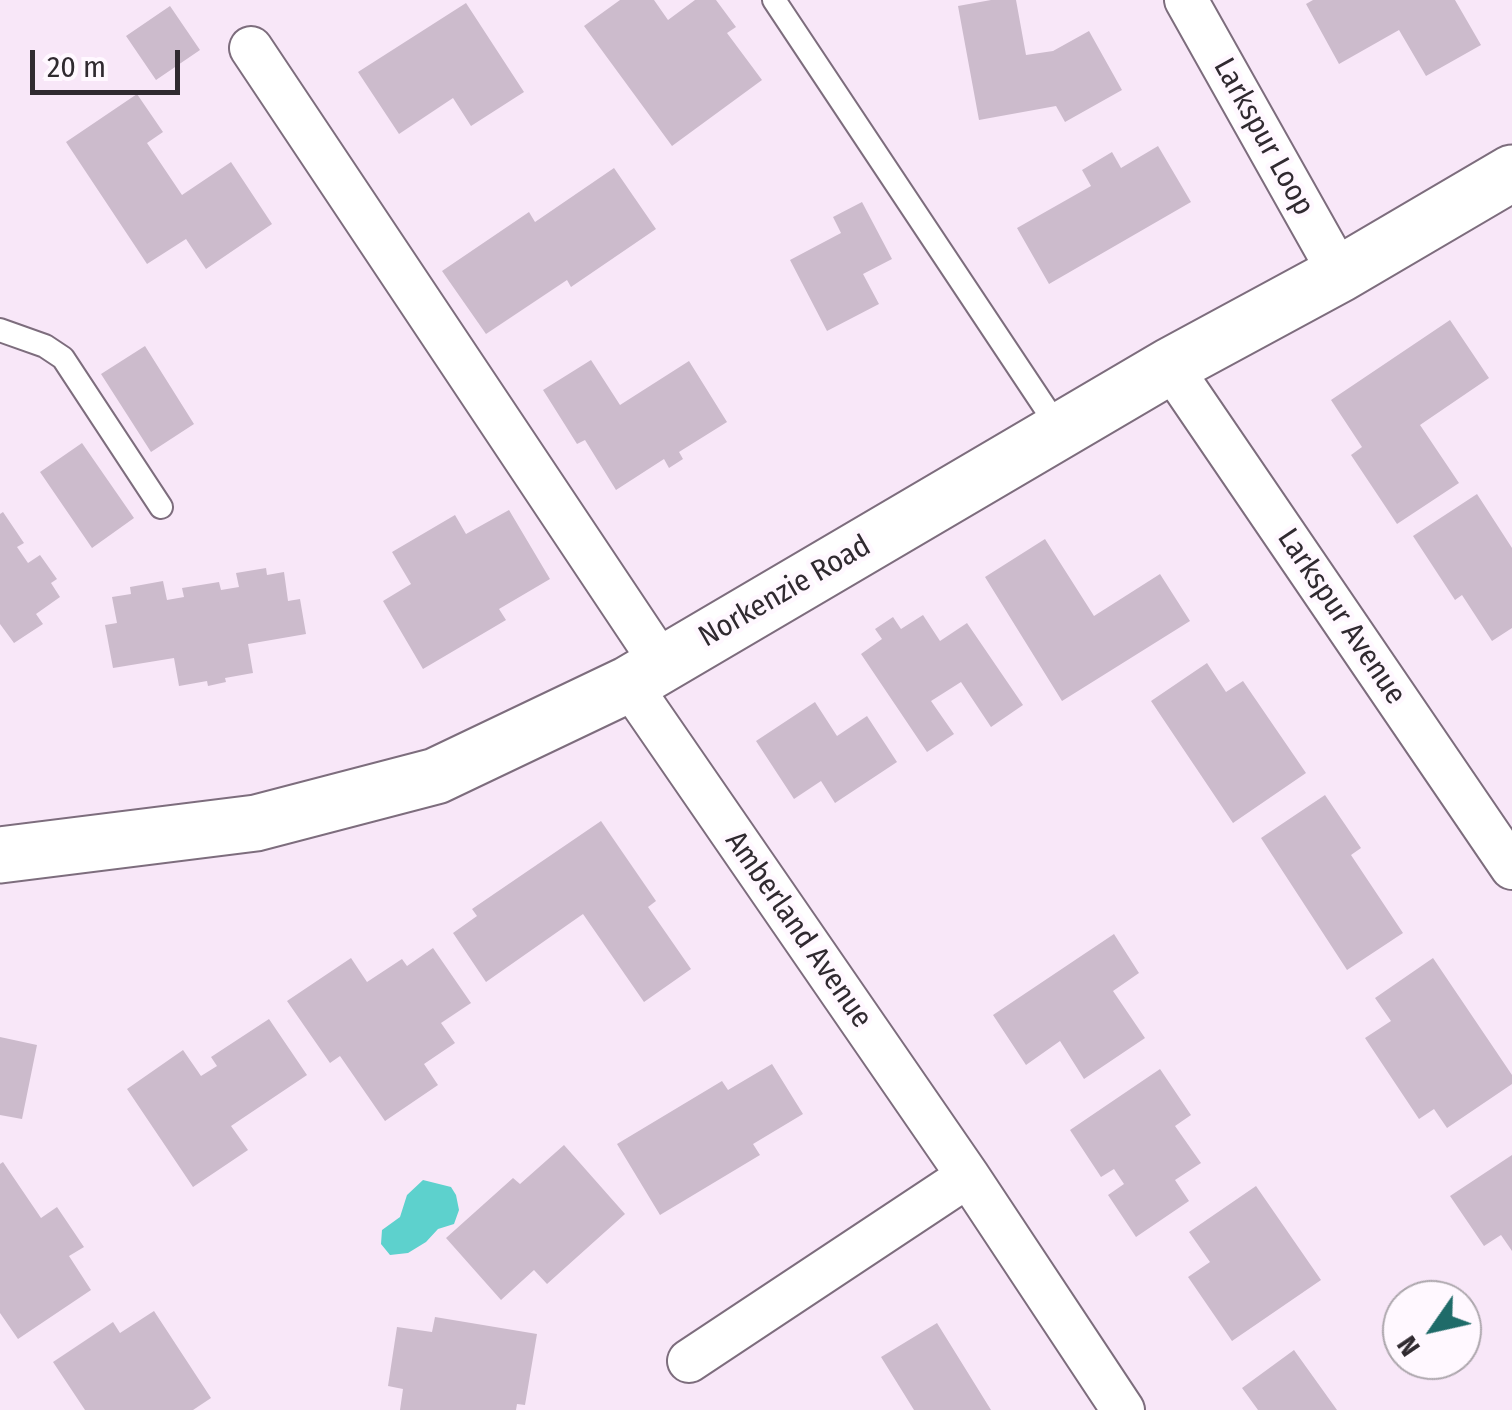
<!DOCTYPE html>
<style>
body{margin:0}
#map{position:relative;width:1512px;height:1410px;overflow:hidden;background:#f8e7f8;font-family:"Fira Sans Condensed",sans-serif}
canvas{display:block}
.north{position:absolute;left:1382px;top:1280px;width:100px;height:100px;box-sizing:border-box;background:#fff8ff;border:2px solid #aca6ac;border-radius:50%;rotate:236deg;font-size:28px;font-weight:700;line-height:40px;text-align:center;color:#302a30}
.north::after{content:'';display:block;margin:auto;width:35px;height:45px;background:#1f6b69;clip-path:polygon(50% 0,100% 100%,50% 72%,0 100%)}
.scale{position:absolute;left:30px;top:50px;width:150px;height:45px;box-sizing:border-box;border:5px solid #302a30;border-top:0;padding-left:12px;font-size:30px;line-height:35px;white-space:nowrap;color:#302a30;-webkit-text-stroke:8px #fff8ff;paint-order:stroke}
</style>
<div id="map">
<canvas width="1512" height="1410"></canvas>
<div class="north">N</div>
<div class="scale">20 m</div>
</div>
<script>
const g = document.querySelector('canvas').getContext('2d');
g.lineJoin = 'round';
function fill(path, color) {
  g.fillStyle = color;
  g.fill(path, 'evenodd');
}
function poly(rows) {
  const path = new Path2D();
  for (const r of rows) {
    path.moveTo(r[0], r[1]);
    for (let i = 2; i < r.length; i += 2) path.lineTo(r[i], r[i + 1]);
  }
  return path;
}
function stroke(path, color, width, dash) {
  g.strokeStyle = color;
  g.lineWidth = width;
  g.lineCap = dash ? 'butt' : 'round';
  g.setLineDash(dash || []);
  g.stroke(path);
}
function drawText(font, color, halo, rows, align = 'center') {
  g.font = font + ' "Fira Sans Condensed",sans-serif';
  g.lineWidth = 9;
  g.setLineDash([]);
  g.textBaseline = 'middle';
  g.strokeStyle = halo;
  g.fillStyle = color;
  for (const [text, x, y, turn = 0] of rows) {
    g.save();
    g.translate(x, y);
    g.rotate((+turn || 0) * Math.PI / 180);
    g.textAlign = isNaN(turn) ? turn : align;
    if (halo) g.strokeText(text, 0, 0);
    g.fillText(text, 0, 0);
    g.restore();
  }
}
fill(poly([
 [423,1180,451,1187,456,1195,459,1210,454,1224,438,1229,426,1242,408,1253,390,1255,381,1244,382,1230,400,1217,407,1195]
]), '#5dd1cd');
fill(poly([
 [620,0,654,0,668,20,695,0,716,0,736,27,727,33,762,80,672,146,584,26],
 [991,0,1016,0,1026,55,1053,51,1089,31,1122,90,1065,122,1056,106,979,120,958,6],
 [1313,0,1455,0,1481,45,1426,76,1399,30,1339,64,1306,4],
 [466,3,524,92,471,126,453,98,399,134,358,72],
 [170,6,200,50,156,80,126,36],
 [137,94,163,132,147,143,182,195,231,162,272,224,206,269,186,239,147,264,66,142],
 [1158,146,1191,202,1049,284,1017,228,1091,186,1082,170,1112,152,1121,168],
 [614,168,656,229,571,287,567,280,486,334,442,271,529,212,535,222],
 [862,202,892,259,863,274,879,304,827,331,790,260,841,233,833,217],
 [1450,320,1489,378,1420,425,1459,483,1397,524,1351,455,1362,447,1331,400],
 [145,346,194,424,151,452,101,374],
 [591,360,620,405,689,361,727,422,679,452,683,459,669,468,664,459,616,490,585,440,577,444,543,390],
 [82,443,134,518,92,548,40,472],
 [1477,494,1512,548,1512,628,1492,641,1462,595,1455,600,1413,536],
 [509,510,550,579,499,609,506,620,423,669,383,601,411,584,392,552,455,515,466,534],
 [3,512,24,543,17,547,28,563,40,555,57,579,51,583,60,597,36,614,43,624,14,643,0,624,0,514],
 [1045,539,1094,616,1160,574,1190,621,1062,701,985,577],
 [266,568,267,575,284,572,288,601,300,599,306,634,248,644,253,673,225,678,226,682,208,686,207,681,179,686,174,658,113,668,105,625,117,623,112,597,131,594,130,587,163,581,167,600,184,597,182,588,219,582,221,590,239,587,236,573],
 [923,615,940,641,967,623,1023,705,991,727,961,682,931,701,954,734,927,752,861,654,882,639,875,629,893,617,901,629],
 [1207,663,1226,692,1243,681,1306,773,1233,823,1151,701],
 [815,702,837,736,867,716,897,762,835,803,821,781,794,799,756,741],
 [1325,795,1361,848,1351,855,1403,933,1347,970,1261,838],
 [601,821,656,901,648,907,691,969,644,1002,583,914,486,982,453,933,477,916,472,909],
 [1114,934,1139,973,1113,991,1145,1038,1084,1079,1060,1041,1026,1065,993,1015],
 [433,948,471,1003,441,1023,455,1043,424,1064,438,1085,385,1121,340,1056,330,1063,287,1001,351,958,367,982,402,959,407,966],
 [1433,958,1512,1075,1512,1084,1447,1128,1434,1109,1419,1119,1365,1038,1391,1021,1375,998],
 [269,1019,307,1075,231,1126,248,1150,193,1187,127,1089,183,1050,201,1076,217,1066,211,1057],
 [0,1037,37,1045,22,1119,0,1115],
 [772,1064,803,1114,753,1144,760,1155,660,1215,617,1144,722,1081,728,1090],
 [1160,1069,1191,1115,1175,1126,1201,1163,1175,1180,1189,1201,1136,1237,1108,1195,1124,1184,1114,1169,1101,1177,1070,1130],
 [564,1145,625,1214,547,1284,534,1270,501,1300,446,1238,513,1178,520,1184],
 [1512,1155,1512,1251,1501,1235,1484,1246,1450,1196],
 [3,1162,41,1218,57,1207,84,1247,69,1256,91,1290,18,1339,0,1313,0,1164],
 [1256,1186,1321,1280,1232,1341,1188,1277,1210,1262,1189,1232],
 [154,1311,211,1398,193,1410,85,1410,53,1362,113,1322,120,1333],
 [435,1317,537,1334,525,1405,517,1404,516,1410,400,1410,403,1389,388,1386,397,1327,432,1332],
 [937,1323,991,1410,914,1410,881,1357],
 [1294,1350,1337,1410,1258,1410,1242,1388]
]), '#cbc');
const lane = poly([
 [774,0,1060,430],
 [0,330,45,346,63,358,161,507]
]);
const street = poly([
 [1186,0,1340,274],
 [251,48,662,664],
 [1170,366,1512,868],
 [629,684,968,1176,1123,1410],
 [689,1361,968,1176]
]);
const secondary = poly([
 [0,855,256,823,436,776,629,684,1170,366,1340,274,1512,173]
]);
stroke(lane, '#7d6d7d', 26);
stroke(street, '#7d6d7d', 46);
stroke(secondary, '#7d6d7d', 59);
stroke(lane, '#fff', 22);
stroke(street, '#fff', 42);
stroke(secondary, '#fff', 55);
drawText('30px', '#302a30', '#fff8ff', [
 ["Larkspur Loop",1263,137,61],
 ["Norkenzie Road",785,592,-30],
 ["Larkspur Avenue",1341,617,56],
 ["Amberland Avenue",798,930,55]
]);
</script>
